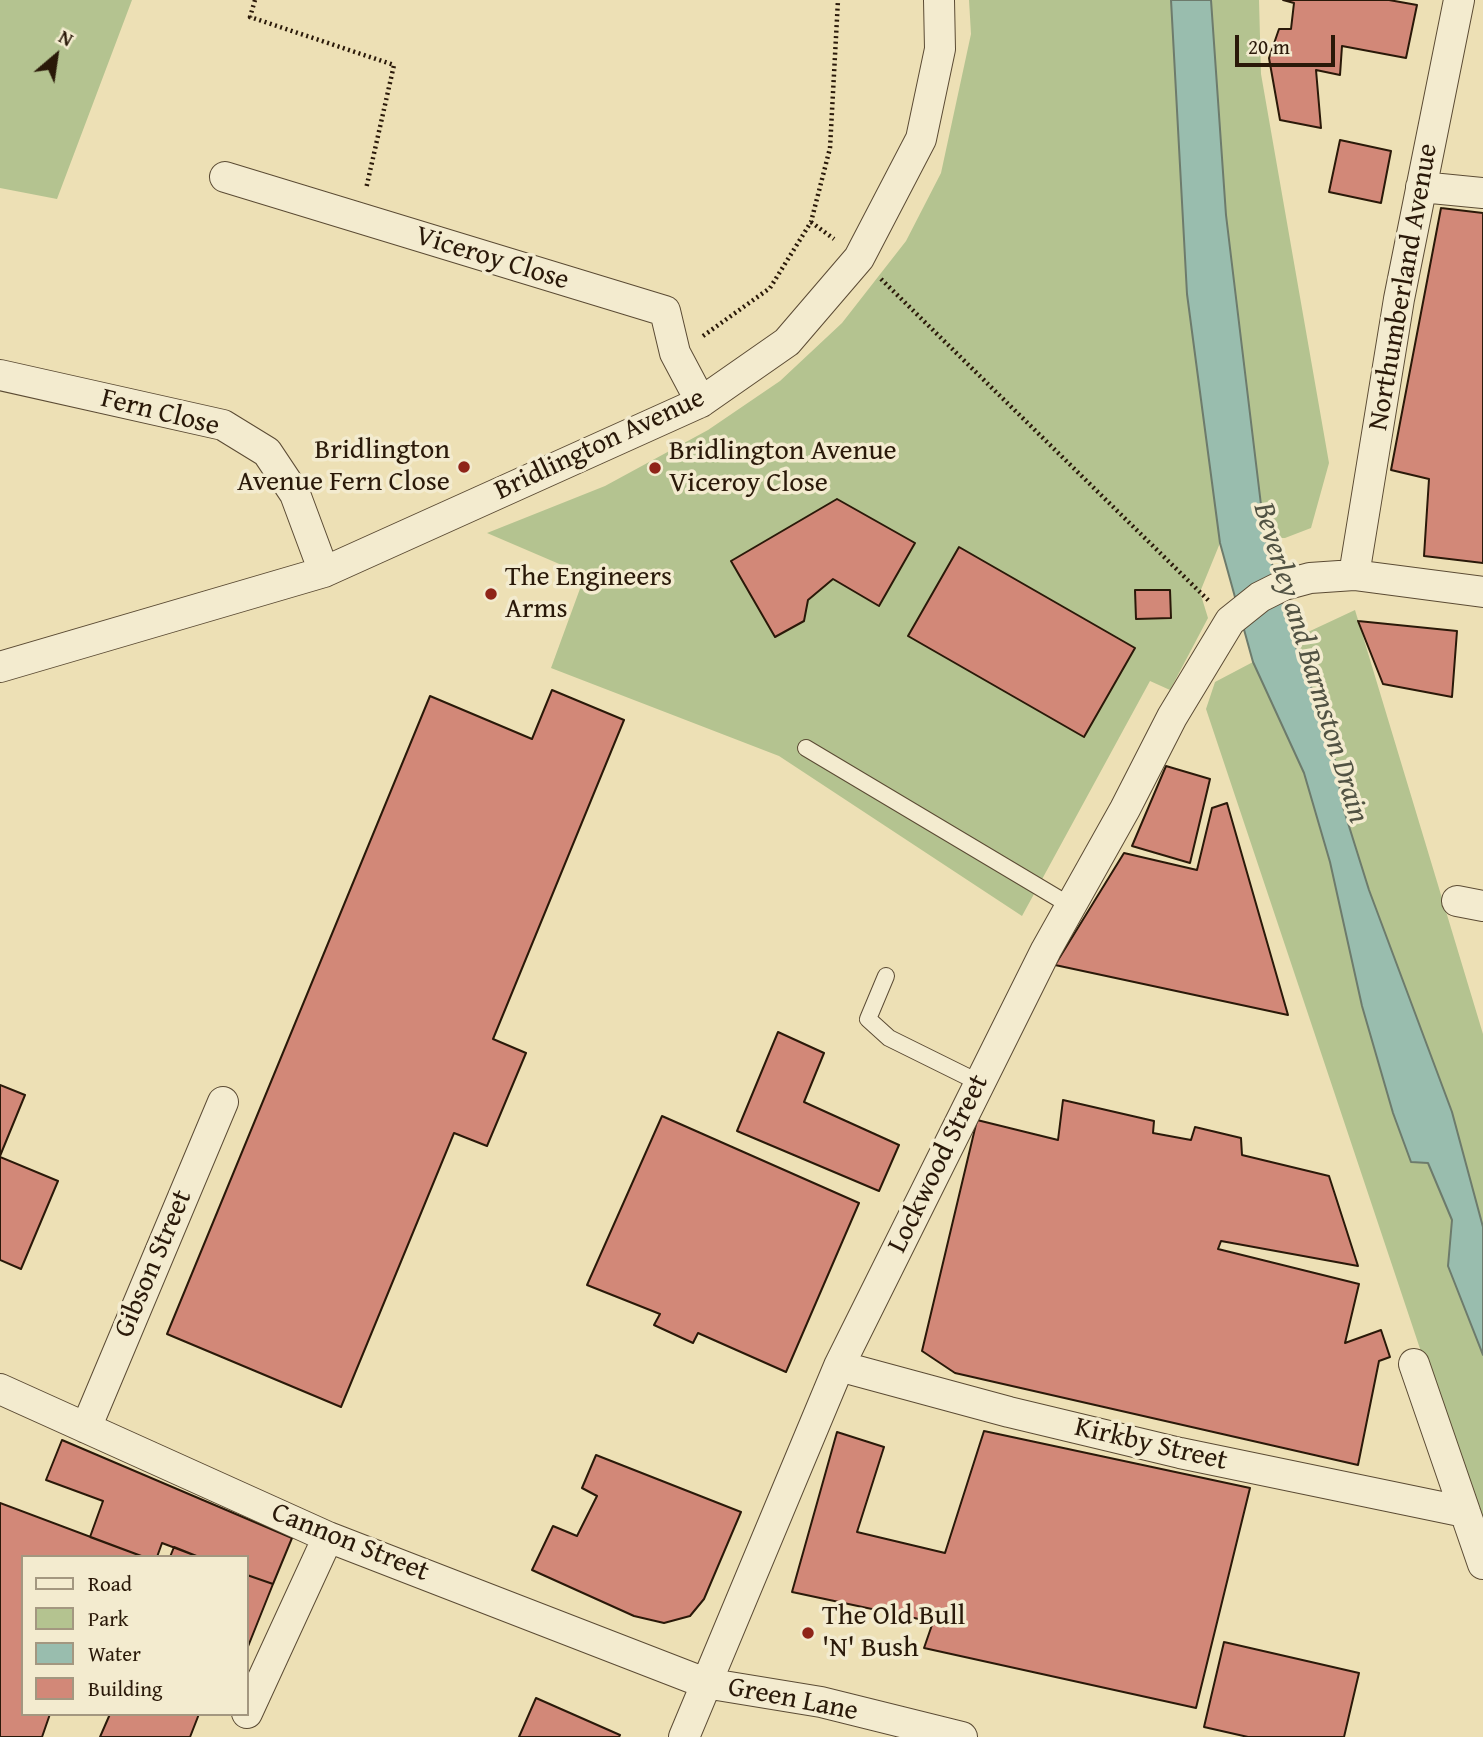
<!DOCTYPE html>
<style>
body{margin:0}
#map{position:relative;width:1483px;height:1737px;overflow:hidden;background:#ede0b5;font-family:"Gentium Book Plus",serif}
canvas{display:block}
.legend{position:absolute;left:21px;top:1555px;width:228px;height:161px;box-sizing:border-box;background:#f3ebcf;border:2px solid #a39780;margin:0;padding:9px 12px;list-style:none;font-size:21px;color:#2a1909}
.legend li{display:flex;align-items:center;gap:14px;height:35px}
.legend b{width:35px;border:2px solid #a39780}
.north{position:absolute;left:21px;top:21px;width:70px;height:70px;-webkit-text-stroke:5px #f3ebcf;paint-order:stroke;rotate:29deg;font-size:19px;font-weight:700;line-height:28px;text-align:center;color:#2a1909}
.north::after{content:'';display:block;margin:auto;width:24px;height:32px;background:#2a1909;clip-path:polygon(50% 0,100% 100%,50% 72%,0 100%)}
.scale{position:absolute;left:1235px;top:35px;width:100px;height:32px;box-sizing:border-box;border:4px solid #2a1909;border-top:0;padding-left:9px;font-size:21px;line-height:24px;white-space:nowrap;color:#2a1909;-webkit-text-stroke:5px #f3ebcf;paint-order:stroke}
</style>
<div id="map">
<canvas width="1483" height="1737"></canvas>
<ul class="legend">
<li><b style="height:9px;background:#f3ebcf"></b>Road</li>
<li><b style="height:19px;background:#b4c390"></b>Park</li>
<li><b style="height:19px;background:#99bdae"></b>Water</li>
<li><b style="height:19px;background:#d28878"></b>Building</li>
</ul>
<div class="north">N</div>
<div class="scale">20 m</div>
</div>
<script>
const g = document.querySelector('canvas').getContext('2d');
g.lineJoin = 'round';
function fill(path, color) {
  g.fillStyle = color;
  g.fill(path, 'evenodd');
}
function poly(rows) {
  const path = new Path2D();
  for (const r of rows) {
    path.moveTo(r[0], r[1]);
    for (let i = 2; i < r.length; i += 2) path.lineTo(r[i], r[i + 1]);
  }
  return path;
}
function stroke(path, color, width, dash) {
  g.strokeStyle = color;
  g.lineWidth = width;
  g.lineCap = dash ? 'butt' : 'round';
  g.setLineDash(dash || []);
  g.stroke(path);
}
function drawText(font, color, halo, rows, align = 'center') {
  g.font = font + ' "Gentium Book Plus",serif';
  g.lineWidth = 7;
  g.setLineDash([]);
  g.textBaseline = 'middle';
  g.strokeStyle = halo;
  g.fillStyle = color;
  for (const [text, x, y, turn = 0] of rows) {
    g.save();
    g.translate(x, y);
    g.rotate((+turn || 0) * Math.PI / 180);
    g.textAlign = isNaN(turn) ? turn : align;
    if (halo) g.strokeText(text, 0, 0);
    g.fillText(text, 0, 0);
    g.restore();
  }
}
fill(poly([
 [0,0,132,0,57,199,0,188],
 [969,0,1171,0,1187,294,1220,543,1200,592,1208,618,1170,690,1150,681,1022,916,779,756,551,668,585,575,487,533,605,486,708,430,780,381,842,323,906,241,941,173,971,34],
 [1211,0,1259,0,1261,74,1329,463,1311,528,1285,538,1265,538,1226,215],
 [1355,610,1483,1034,1483,1227,1452,1112,1369,890,1343,807,1331,739,1293,639],
 [1253,662,1304,773,1330,862,1428,1163,1452,1220,1448,1266,1483,1355,1483,1537,1206,709,1215,682]
]), '#b4c390');
const water = poly([
 [1171,0,1211,0,1226,215,1265,538,1293,639,1331,739,1343,807,1369,890,1452,1112,1483,1227,1483,1355,1448,1266,1452,1220,1428,1163,1411,1162,1393,1113,1362,1006,1330,862,1304,773,1253,662,1220,543,1187,294,1171,0]
]);
fill(water, '#99bdae');
stroke(water, '#6d7b6c', 2);
const building = poly([
 [1283,0,1389,0,1417,5,1406,58,1342,46,1340,75,1316,70,1321,128,1280,120,1269,58,1279,29,1291,29,1294,3,1283,0],
 [1340,140,1391,151,1381,203,1329,192,1340,140],
 [1441,208,1483,213,1483,563,1424,556,1429,479,1391,470,1441,208],
 [837,499,915,543,879,606,833,579,808,600,804,621,775,637,731,561,837,499],
 [959,547,1135,648,1084,737,908,636,959,547],
 [1135,590,1170,590,1171,618,1136,619,1135,590],
 [1358,621,1457,631,1452,697,1383,684,1358,621],
 [552,690,624,720,493,1039,526,1053,487,1146,454,1133,341,1407,167,1334,430,696,532,739,552,690],
 [1166,766,1210,779,1190,863,1132,846,1166,766],
 [1227,803,1288,1015,1055,965,1124,853,1197,870,1212,808,1227,803],
 [778,1032,824,1053,804,1102,899,1145,879,1191,737,1131,778,1032],
 [0,1085,25,1095,0,1156,0,1085],
 [1063,1100,1154,1121,1153,1133,1191,1140,1195,1127,1241,1138,1242,1155,1329,1176,1358,1266,1221,1241,1218,1249,1359,1284,1345,1343,1381,1330,1390,1357,1379,1361,1358,1465,955,1373,922,1351,977,1120,1058,1140,1063,1100],
 [662,1116,859,1203,786,1372,698,1333,693,1343,654,1325,660,1314,587,1285,662,1116],
 [0,1157,58,1181,21,1269,0,1260,0,1157],
 [984,1431,1250,1488,1196,1708,924,1648,933,1622,792,1592,837,1432,884,1447,857,1532,945,1553,984,1431],
 [62,1440,292,1538,273,1584,247,1575,247,1557,199,1557,162,1543,157,1557,144,1557,90,1537,103,1501,46,1480,62,1440],
 [596,1455,741,1512,704,1599,690,1616,664,1623,634,1616,532,1570,553,1526,577,1536,597,1496,582,1488,596,1455],
 [0,1503,144,1557,23,1557,23,1714,50,1714,42,1737,0,1737,0,1503],
 [174,1547,199,1557,170,1557,174,1547],
 [247,1575,273,1584,247,1649,247,1575],
 [1224,1642,1359,1673,1344,1737,1248,1737,1204,1727,1224,1642],
 [536,1698,620,1735,619,1737,519,1737,536,1698],
 [110,1714,199,1714,190,1737,100,1737,110,1714]
]);
fill(building, '#d28878');
stroke(building, '#2a1909', 2);
const lane = poly([
 [806,748,1071,906],
 [886,976,868,1019,889,1038,980,1083]
]);
const street = poly([
 [225,177,665,311,675,353,701,402],
 [1421,187,1483,193],
 [0,375,223,425,267,452,295,494,324,572],
 [1354,575,1399,299,1459,0],
 [0,667,324,572,701,402,787,342,859,258,921,139,940,49,939,0],
 [1457,901,1483,906],
 [1414,1364,1483,1564],
 [839,1366,1009,1412,1180,1453,1465,1512],
 [0,1389,328,1537,705,1683,821,1702,962,1737],
 [86,1428,223,1102],
 [247,1713,328,1537],
 [684,1737,839,1366,1046,950,1125,809,1172,717,1230,621,1260,597,1284,585,1310,578,1354,575,1483,592]
]);
stroke(lane, '#5b4b34', 18);
stroke(street, '#5b4b34', 32);
stroke(poly([
 [255,0,250,17,394,65,366,189],
 [811,222,834,239],
 [881,279,1209,601],
 [703,336,770,288,811,222,830,148,838,0]
]), '#2a1909', 4.5, [2, 3.5]);
stroke(lane, '#f3ebcf', 16);
stroke(street, '#f3ebcf', 30);
for (const [x, y, r, color] of [
 [464,467,7,"#8f2418"],
 [655,468,7,"#8f2418"],
 [491,594,7,"#8f2418"],
 [808,1633,7,"#8f2418"]
]) {
  const dot = new Path2D();
  dot.arc(x, y, r, 0, 2 * Math.PI);
  g.fillStyle = color;
  g.fill(dot);
  stroke(dot, '#f3ebcf', 2.5);
}
drawText('28px', '#2a1909', '#f3ebcf', [
 ["Viceroy Close",492,259,17],
 ["Northumberland Avenue",1404,287,-80],
 ["Fern Close",160,413,14],
 ["Bridlington Avenue",600,445,-25],
 ["Lockwood Street",939,1164,-64],
 ["Gibson Street",154,1264,-67],
 ["Kirkby Street",1151,1445,13],
 ["Cannon Street",350,1543,22],
 ["Green Lane",793,1700,11]
]);
drawText('28px', '#2a1909', '#f3ebcf', [
 ["Bridlington",450,451,"right"],
 ["Avenue Fern Close",450,483,"right"],
 ["Bridlington Avenue",669,452],
 ["Viceroy Close",669,484],
 ["The Engineers",505,578],
 ["Arms",505,610],
 ["The Old Bull",822,1617],
 ["'N' Bush",822,1649]
], 'left');
drawText('italic 30px', '#515243', '#f3ebcf', [
 ["Beverley and Barmston Drain",1310,663,73]
]);
</script>
